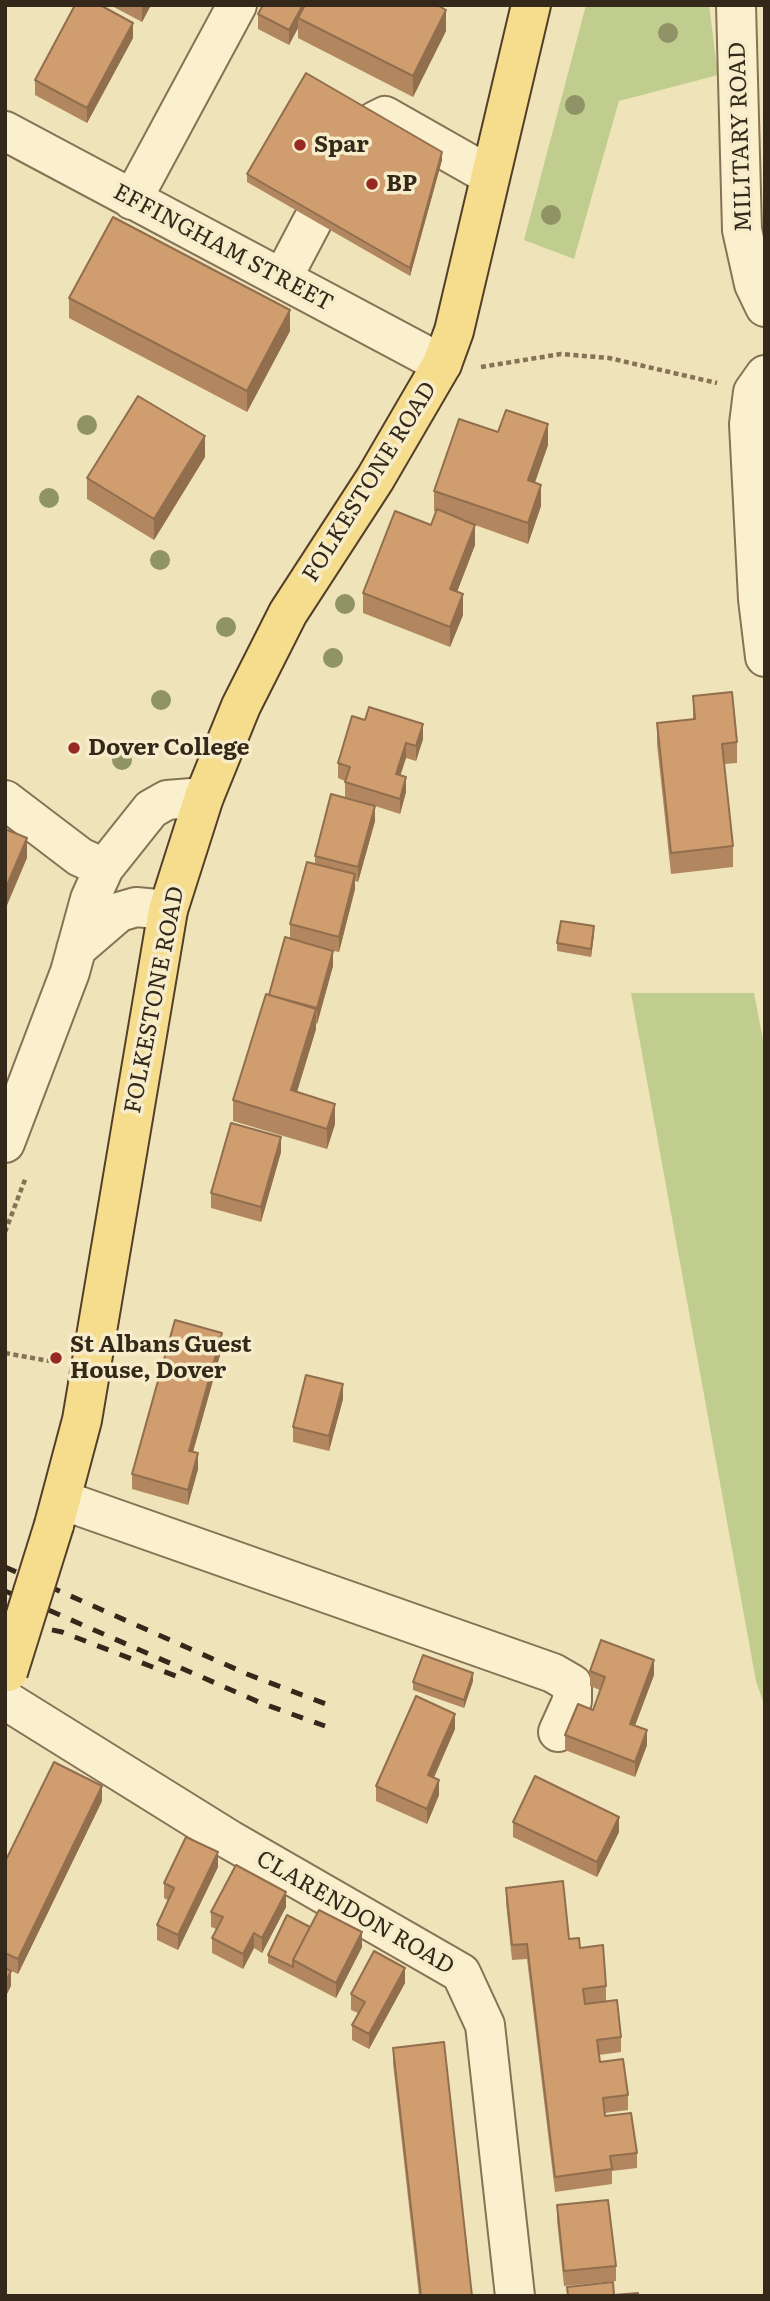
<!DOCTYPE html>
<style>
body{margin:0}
#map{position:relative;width:770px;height:2301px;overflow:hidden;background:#efe3ba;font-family:Literata,serif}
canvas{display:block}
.frame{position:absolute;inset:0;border:7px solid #34281a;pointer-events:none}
</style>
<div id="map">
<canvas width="770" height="2301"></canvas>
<div class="frame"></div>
</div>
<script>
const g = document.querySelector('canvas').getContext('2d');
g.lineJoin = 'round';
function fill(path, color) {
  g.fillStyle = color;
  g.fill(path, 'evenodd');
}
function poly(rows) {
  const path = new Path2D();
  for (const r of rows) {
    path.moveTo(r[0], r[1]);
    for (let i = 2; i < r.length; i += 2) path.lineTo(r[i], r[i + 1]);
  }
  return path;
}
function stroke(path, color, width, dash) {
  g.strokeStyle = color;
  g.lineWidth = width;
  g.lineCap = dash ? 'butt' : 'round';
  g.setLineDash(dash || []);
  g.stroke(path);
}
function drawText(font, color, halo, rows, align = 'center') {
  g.font = font + ' Literata,serif';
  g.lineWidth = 7;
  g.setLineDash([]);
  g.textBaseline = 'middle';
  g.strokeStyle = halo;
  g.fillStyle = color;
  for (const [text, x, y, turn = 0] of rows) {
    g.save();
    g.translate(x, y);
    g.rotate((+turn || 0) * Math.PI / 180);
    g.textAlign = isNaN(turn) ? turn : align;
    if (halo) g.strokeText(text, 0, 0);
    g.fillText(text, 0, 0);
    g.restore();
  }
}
fill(poly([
 [586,5,709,5,718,75,619,101,574,259,524,240],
 [631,993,754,993,765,1050,765,1707,756,1681]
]), '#c1cd8e');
const minor = poly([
 [736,5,742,230,754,284,765,307],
 [375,121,385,116,489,175],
 [5,131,442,364],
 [132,200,237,5],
 [282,279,313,220],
 [765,375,753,392,749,424,758,599,765,657],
 [5,800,80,857,104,868],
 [76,949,119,912,136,907,168,910],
 [5,1143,70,972,90,899,104,868,151,809,167,800,204,797],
 [62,1500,553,1673,572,1684,572,1701,558,1732],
 [5,1700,230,1840,461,1973,485,2025,515,2296]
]);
const major = poly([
 [54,1525,82,1420,168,910,204,797,241,706,288,613,375,479,442,364,454,331,531,5]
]);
stroke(minor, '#867254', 42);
stroke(major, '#533f29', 42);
stroke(poly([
 [481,367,561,354,609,358,717,383],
 [5,1232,26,1177],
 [5,1353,49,1361]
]), '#867254', 4.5, [5, 3.5]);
stroke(minor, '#faf0cd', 38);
stroke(major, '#f6dd8e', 38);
stroke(poly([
 [5,1567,247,1674,334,1707],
 [5,1591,261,1703,325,1726],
 [5,1620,62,1632,181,1678]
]), '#34281a', 5, [12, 12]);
const majorBridge = poly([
 [8,1672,54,1525]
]);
stroke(majorBridge, '#533f29', 42, []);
stroke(majorBridge, '#f6dd8e', 38);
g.fillStyle = '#8f9365';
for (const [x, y] of [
 [668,33],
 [575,105],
 [551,215],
 [87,425],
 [49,498],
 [160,560],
 [345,604],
 [226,627],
 [333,658],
 [161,700],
 [122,760]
]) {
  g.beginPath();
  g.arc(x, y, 10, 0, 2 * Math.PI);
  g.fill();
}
fill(poly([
 [110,5,151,5,142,22],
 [258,14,446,31,413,97,298,38,298,28,289,45,258,29],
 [133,38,87,123,35,95,35,80],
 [442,160,410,276,247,182,247,174],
 [69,298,290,331,247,412,69,318],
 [498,432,548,445,535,483,541,506,528,544,475,525,475,545,457,592,463,615,450,647,363,613,363,593,431,525,436,512,434,511,434,491],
 [205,457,154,540,87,499,87,478],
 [693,696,737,742,737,763,724,764,733,846,733,867,671,874,657,744,657,723,693,719],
 [352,716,423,739,416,761,406,758,400,775,406,792,400,814,375,806,375,821,358,882,355,881,355,889,339,952,333,951,333,966,317,1024,316,1023,316,1029,297,1092,335,1124,327,1149,233,1121,233,1100,269,995,290,939,290,924,315,864,315,856,359,801,345,797,345,781,338,778,338,763],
 [594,934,591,957,557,951,557,943],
 [281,1152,261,1222,211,1208,211,1193],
 [222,1348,193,1452,198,1469,188,1505,132,1489,132,1474],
 [343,1399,329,1451,293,1442,293,1427],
 [590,1671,654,1675,635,1725,647,1745,635,1777,565,1750,565,1735,593,1710,600,1690,590,1686],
 [473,1681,464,1708,413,1690,413,1682],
 [455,1729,434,1778,439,1795,427,1824,376,1801,376,1786],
 [102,1801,18,1974,5,1968,5,1862],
 [513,1822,619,1832,597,1877,513,1837],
 [218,1867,178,1950,157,1940,157,1925,169,1901,164,1898,164,1883],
 [506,1888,580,1948,606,1986,606,2001,585,2004,621,2037,621,2052,599,2055,600,2062,628,2095,628,2110,605,2113,605,2116,637,2153,637,2168,612,2171,612,2184,555,2192,527,1959,512,1960,506,1903],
 [286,1907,262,1953,254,1948,243,1969,212,1953,212,1938,216,1929,211,1927,211,1912],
 [310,1927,362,1947,336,1998,268,1963,268,1955],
 [405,1983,369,2049,352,2040,352,2025,358,2013,351,2010,351,1994],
 [393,2048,472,2296,419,2296,393,2063],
 [557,2205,616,2266,616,2281,564,2286,557,2220]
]), '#b2875f');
fill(poly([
 [143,5,151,5,142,22,142,7],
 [303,5,311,5,298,18,298,28,289,45,289,30],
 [446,10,446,31,413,97,413,76],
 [133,23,133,38,87,123,87,108],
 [442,152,442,160,410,276,410,268],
 [290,310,290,331,247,412,247,391],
 [548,424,548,445,528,501,528,480],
 [205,436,205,457,154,540,154,519],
 [541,485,541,506,528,544,528,523],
 [475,525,475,545,450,610,450,589],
 [463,594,463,615,450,647,450,627],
 [423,724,423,739,416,761,416,746],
 [406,743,406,758,396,789,396,774],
 [406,777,406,792,400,814,400,799],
 [375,806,375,821,358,882,358,867],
 [27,838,27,858,5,910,5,890],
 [355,874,355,889,339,952,339,937],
 [594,926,594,934,591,957,591,949],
 [333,951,333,966,317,1024,317,1008],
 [316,1009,316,1029,291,1111,291,1090],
 [335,1104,335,1124,327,1149,327,1129],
 [281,1137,281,1152,261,1222,261,1207],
 [222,1333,222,1348,189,1466,189,1451],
 [343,1384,343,1399,329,1451,329,1436],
 [198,1453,198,1469,188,1505,188,1490],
 [654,1660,654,1675,630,1739,630,1724],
 [473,1673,473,1681,464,1708,464,1700],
 [455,1714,455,1729,428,1790,428,1775],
 [647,1730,647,1745,635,1777,635,1762],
 [439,1780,439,1795,427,1824,427,1809],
 [102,1786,102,1801,18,1974,18,1959],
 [619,1817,619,1832,597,1877,597,1862],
 [218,1852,218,1867,178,1950,178,1935],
 [286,1892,286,1907,262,1953,262,1938],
 [362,1932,362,1947,336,1998,336,1983],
 [254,1933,254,1948,243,1969,243,1954],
 [405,1968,405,1983,369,2049,369,2034],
 [11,1971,11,1986,5,1998,5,1983]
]), '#916e4d');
const building = poly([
 [75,5,100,5,133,23,87,108,35,80,75,5],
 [263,5,303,5,289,30,258,14,263,5],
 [305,5,437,5,446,10,413,76,298,18,305,5],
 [306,73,442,152,410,268,247,174,306,73],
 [113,217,290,310,247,391,69,298,113,217],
 [138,396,205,436,154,519,87,478,138,396],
 [506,410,548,424,528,480,541,485,528,523,434,491,459,419,498,432,506,410],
 [437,509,475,525,450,589,463,594,450,627,363,593,395,511,431,525,437,509],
 [732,692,737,742,722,744,733,846,671,853,657,723,695,719,693,696,732,692],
 [369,707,423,724,416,746,406,743,396,774,406,777,400,799,345,782,350,767,338,763,352,716,365,720,369,707],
 [331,794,375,806,358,867,315,856,331,794],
 [5,829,27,838,5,890,5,829],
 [307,862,355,874,339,937,290,924,307,862],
 [561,921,594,926,591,949,557,943,561,921],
 [285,937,333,951,317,1008,269,995,285,937],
 [266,994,316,1009,291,1090,335,1104,327,1129,233,1100,266,994],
 [231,1123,281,1137,261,1207,211,1193,231,1123],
 [175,1320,222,1333,189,1451,198,1453,188,1490,132,1474,175,1320],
 [306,1375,343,1384,329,1436,293,1427,306,1375],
 [601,1640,654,1660,630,1724,647,1730,635,1762,565,1735,578,1704,593,1710,605,1677,590,1671,601,1640],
 [423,1655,473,1673,464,1700,413,1682,423,1655],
 [416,1696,455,1714,428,1775,439,1780,427,1809,376,1786,416,1696],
 [54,1762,102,1786,18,1959,5,1953,5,1862,54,1762],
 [535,1776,619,1817,597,1862,513,1822,535,1776],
 [186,1837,218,1852,178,1935,157,1925,174,1888,164,1883,186,1837],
 [236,1865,286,1892,262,1938,254,1933,243,1954,212,1938,223,1917,211,1912,236,1865],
 [563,1881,569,1939,579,1938,580,1948,603,1945,606,1986,583,1989,585,2004,617,2000,621,2037,597,2040,600,2062,623,2059,628,2095,603,2098,605,2116,631,2113,637,2153,610,2156,612,2169,555,2177,527,1944,512,1945,506,1888,563,1881],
 [319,1910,362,1932,336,1983,293,1960,319,1910],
 [287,1915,310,1927,293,1960,293,1967,268,1955,287,1915],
 [374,1951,405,1968,369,2034,352,2025,365,2002,351,1994,374,1951],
 [5,1968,11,1971,5,1983,5,1968],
 [444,2042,472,2296,421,2296,393,2048,444,2042],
 [608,2200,616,2266,564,2271,557,2205,608,2200],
 [613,2282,614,2295,638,2293,638,2296,568,2296,567,2287,613,2282]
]);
fill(building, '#cf9d6e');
stroke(building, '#916e4d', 2);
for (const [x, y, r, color] of [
 [300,145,7,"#972922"],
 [372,184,7,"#972922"],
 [74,748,7,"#972922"],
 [56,1358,7,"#972922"]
]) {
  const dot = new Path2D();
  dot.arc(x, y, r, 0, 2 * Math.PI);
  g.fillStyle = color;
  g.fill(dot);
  stroke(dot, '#f6ecc9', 2.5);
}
drawText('23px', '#34281a', '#f6ecc9', [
 ["MILITARY ROAD",741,137,-92],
 ["EFFINGHAM STREET",223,248,28],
 ["FOLKESTONE ROAD",370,482,-58],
 ["FOLKESTONE ROAD",155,1000,-79],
 ["CLARENDON ROAD",355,1913,30]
]);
drawText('bold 23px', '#34281a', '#f6ecc9', [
 ["Spar",314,145],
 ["BP",386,184],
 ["Dover College",88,748],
 ["St Albans Guest",70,1345],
 ["House, Dover",70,1371]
], 'left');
</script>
